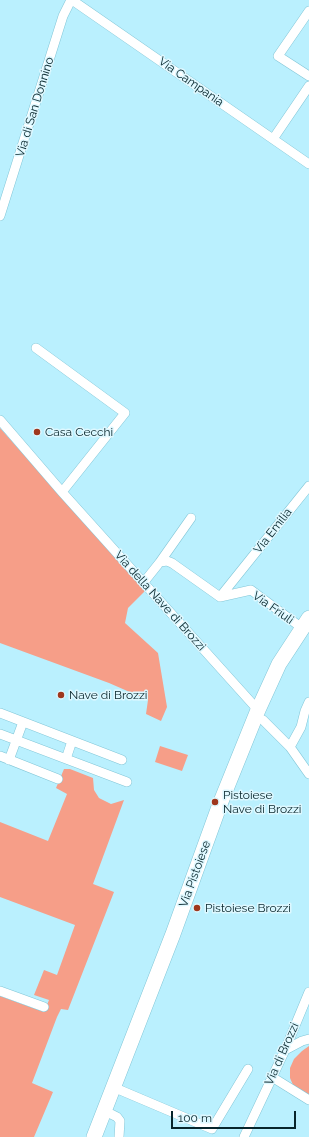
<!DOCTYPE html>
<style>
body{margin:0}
#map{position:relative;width:309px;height:1137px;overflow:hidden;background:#baf0fe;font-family:Raleway,sans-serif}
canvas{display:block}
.scale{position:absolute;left:171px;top:1111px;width:125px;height:18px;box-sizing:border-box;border:2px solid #07252b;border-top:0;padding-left:5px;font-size:12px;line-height:14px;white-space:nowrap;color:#07252b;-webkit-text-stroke:3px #def8ff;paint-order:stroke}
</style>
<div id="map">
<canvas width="309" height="1137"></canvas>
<div class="scale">100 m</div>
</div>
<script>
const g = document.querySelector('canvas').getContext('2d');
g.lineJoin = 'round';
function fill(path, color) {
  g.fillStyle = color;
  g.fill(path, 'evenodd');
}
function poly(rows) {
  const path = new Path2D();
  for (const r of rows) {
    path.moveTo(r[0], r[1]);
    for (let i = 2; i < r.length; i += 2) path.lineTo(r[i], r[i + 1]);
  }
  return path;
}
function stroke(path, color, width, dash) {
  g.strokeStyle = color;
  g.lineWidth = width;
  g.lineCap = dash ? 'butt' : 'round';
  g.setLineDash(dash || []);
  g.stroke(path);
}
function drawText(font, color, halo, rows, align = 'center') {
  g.font = font + ' Raleway,sans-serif';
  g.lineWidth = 3;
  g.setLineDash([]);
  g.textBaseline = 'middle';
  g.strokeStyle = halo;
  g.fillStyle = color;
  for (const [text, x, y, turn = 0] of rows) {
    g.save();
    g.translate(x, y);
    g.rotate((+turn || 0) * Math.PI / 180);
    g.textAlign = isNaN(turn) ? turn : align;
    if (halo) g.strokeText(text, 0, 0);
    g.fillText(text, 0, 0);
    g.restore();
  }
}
fill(poly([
 [0,428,145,591,128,608,125,623,158,653,167,707,161,721,146,714,148,700,109,683,0,643],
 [160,746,188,755,182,771,155,762],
 [64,769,70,769,93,778,94,790,99,798,111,804,124,800,93,884,114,892,68,1010,61,1009,57,1017,32,1083,53,1092,34,1137,0,1137,0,996,44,1012,49,1000,34,995,44,970,57,975,75,925,0,897,0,822,48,841,67,794,56,788],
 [309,1046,309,1097,298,1090,293,1085,290,1078,290,1068,294,1059,302,1051]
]), '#f69e88');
const minor = poly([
 [72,0,309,164],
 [309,11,278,56,309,76],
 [273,139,309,86],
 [0,216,63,16,71,0],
 [36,348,125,413,62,492],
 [0,420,62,492,258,710],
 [160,562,191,518],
 [144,582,160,562,167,561,172,563,220,597,251,590,302,628],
 [220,597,309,486],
 [0,713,122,760],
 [263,720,290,747,309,774],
 [0,734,127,782],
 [290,747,301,727,305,711,309,702],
 [0,756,58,779],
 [66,759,72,741],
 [9,760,23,722],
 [0,991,44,1007],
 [285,1050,302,1041,309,1039],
 [272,1077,309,1100],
 [120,1090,212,1129,248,1069],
 [111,1114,117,1117,120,1121,119,1137],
 [244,1137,285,1050,309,992]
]);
const primary = poly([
 [94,1137,173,934,220,804,258,710,279,664,309,618]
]);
stroke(minor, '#82c6d7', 10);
stroke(primary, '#82c6d7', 16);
stroke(minor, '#fff', 9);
stroke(primary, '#fff', 15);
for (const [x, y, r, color] of [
 [37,432,4,"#9f371d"],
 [61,695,4,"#9f371d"],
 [215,802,4,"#9f371d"],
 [197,908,4,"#9f371d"]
]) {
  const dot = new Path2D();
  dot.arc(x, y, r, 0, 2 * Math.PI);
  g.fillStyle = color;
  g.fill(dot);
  stroke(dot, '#def8ff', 1.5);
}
drawText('12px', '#07252b', '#def8ff', [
 ["Via Campania",191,82,35],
 ["Via di San Donnino",35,107,-73],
 ["Via Emilia",273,531,-52],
 ["Via della Nave di Brozzi",160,601,48],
 ["Via Friuli",273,608,35],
 ["Via Pistoiese",195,874,-70],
 ["Via di Brozzi",282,1054,-66]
]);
drawText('12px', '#07252b', '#def8ff', [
 ["Casa Cecchi",45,432],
 ["Nave di Brozzi",69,695],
 ["Pistoiese",223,795],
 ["Nave di Brozzi",223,809],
 ["Pistoiese Brozzi",205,908]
], 'left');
</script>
